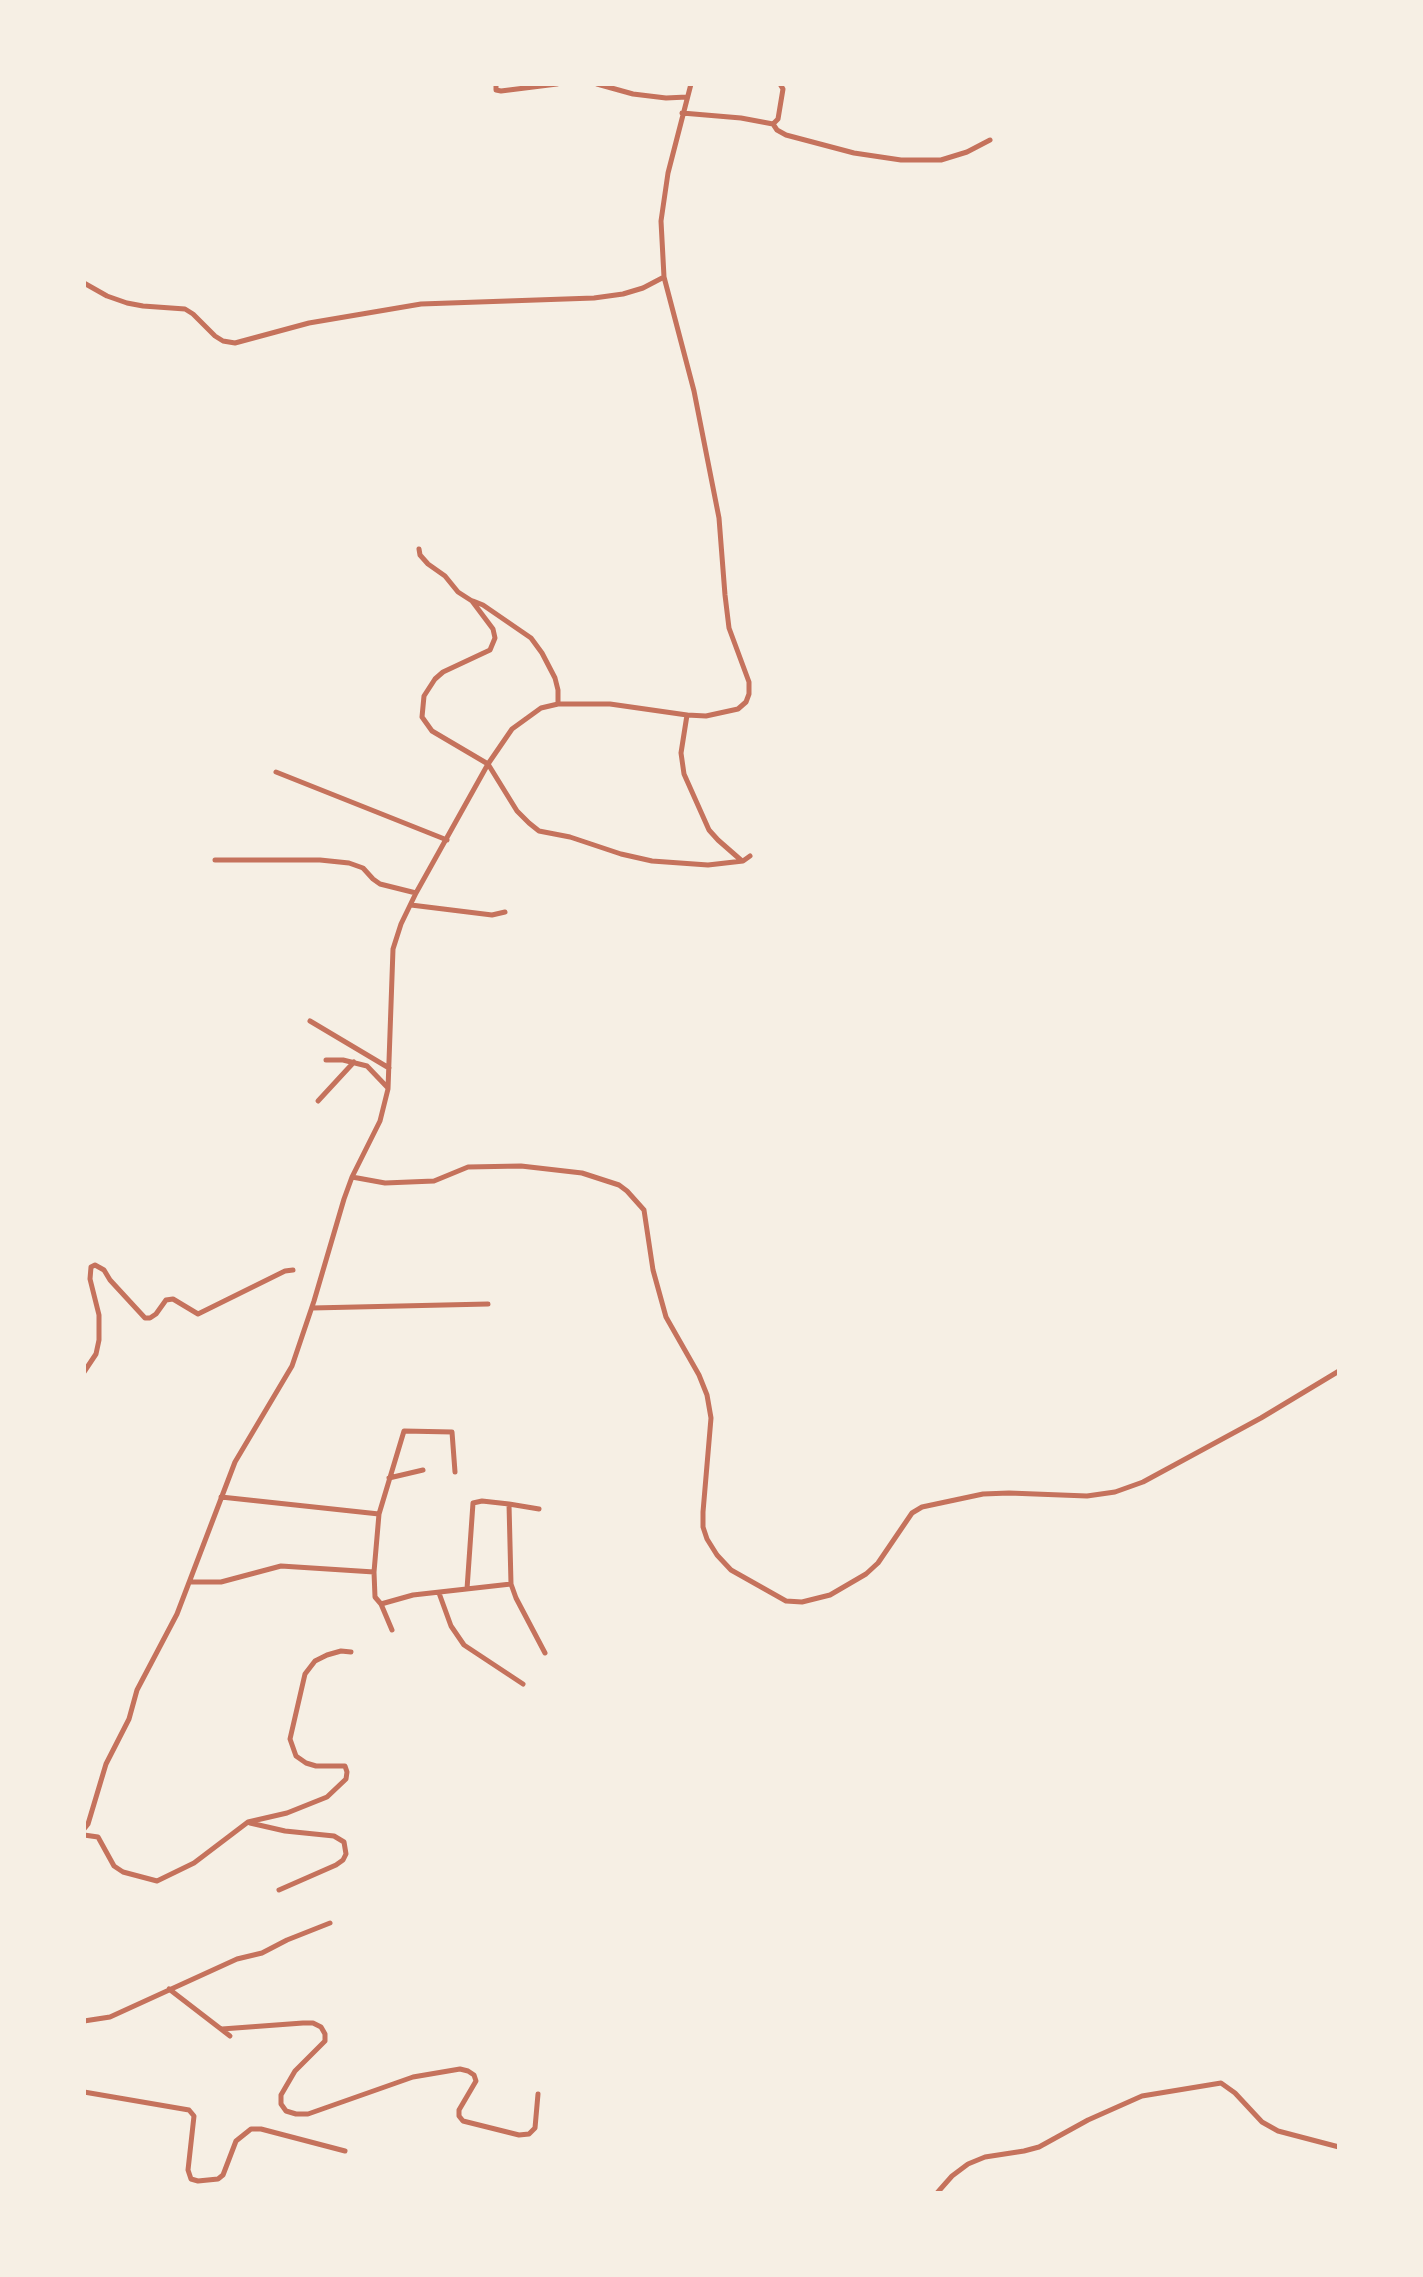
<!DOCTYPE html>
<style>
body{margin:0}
#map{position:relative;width:1423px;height:2277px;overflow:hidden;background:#f6efe4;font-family:"Fira Sans Condensed",sans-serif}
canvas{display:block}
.frame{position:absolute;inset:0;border:86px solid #f6efe4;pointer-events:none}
</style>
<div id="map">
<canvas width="1423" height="2277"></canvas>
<div class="frame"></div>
</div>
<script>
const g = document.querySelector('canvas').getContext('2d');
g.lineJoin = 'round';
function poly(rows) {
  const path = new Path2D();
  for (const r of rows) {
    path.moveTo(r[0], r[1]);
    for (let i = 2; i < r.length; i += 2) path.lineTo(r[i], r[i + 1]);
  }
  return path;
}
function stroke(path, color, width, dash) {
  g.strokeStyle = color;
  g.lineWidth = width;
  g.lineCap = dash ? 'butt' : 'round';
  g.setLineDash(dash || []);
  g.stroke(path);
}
stroke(poly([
 [496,84,496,90,501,91,557,84],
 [597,84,633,94,666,98,687,97],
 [682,113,741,118,773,124,778,119,783,89,780,84],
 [773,124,777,130,786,135,854,153,901,160,941,160,967,152,990,140],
 [84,283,107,296,127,303,143,306,185,309,193,314,215,336,223,341,235,343,309,323,421,304,594,298,623,294,643,288,664,277],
 [419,549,420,555,428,564,445,576,458,592,472,601,493,629,495,638,490,650,443,672,435,679,424,696,422,717,432,731,488,764,517,811,529,823,539,831,570,837,621,854,652,861,708,865,743,861,750,856],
 [473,601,483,605,531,638,542,653,555,678,558,690,558,704],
 [687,715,681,753,684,774,709,830,718,840,742,861],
 [276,772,447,840],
 [215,860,320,860,349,863,363,868,373,879,380,884,416,893],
 [411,905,492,915,505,912],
 [310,1021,389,1068],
 [326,1060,343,1060,367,1066,388,1088],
 [318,1101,354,1062],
 [352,1177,385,1183,434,1181,468,1167,521,1166,582,1173,619,1185,627,1191,644,1210,653,1270,666,1317,699,1375,707,1395,711,1418,703,1512,703,1527,707,1539,717,1555,731,1570,786,1601,802,1602,830,1595,866,1574,878,1563,912,1513,922,1507,983,1494,1009,1493,1087,1496,1115,1492,1143,1482,1261,1418,1339,1371],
 [312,1308,488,1304],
 [84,1372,96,1354,99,1340,99,1315,90,1279,91,1267,95,1265,104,1270,110,1280,145,1318,150,1318,156,1314,166,1300,173,1299,198,1314,285,1271,293,1270],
 [389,1478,423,1470],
 [221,1497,379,1514,374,1572,375,1597,381,1604,413,1595,511,1584],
 [509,1504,511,1584,516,1598,545,1653],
 [379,1514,404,1431,452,1432,455,1472],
 [190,1582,221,1582,281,1566,374,1572],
 [467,1589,473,1503,482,1501,509,1504,539,1509],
 [439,1593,451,1626,464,1645,523,1684],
 [381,1604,392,1630],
 [250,1823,285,1831,334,1836,344,1842,346,1854,343,1860,336,1865,279,1890],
 [84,1829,88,1824,106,1764,129,1719,137,1690,177,1614,235,1462,292,1366,314,1301,344,1199,352,1177,380,1121,388,1089,393,949,401,924,416,893,488,764,512,729,541,708,558,704,610,704,687,715,706,716,738,709,746,702,749,694,749,682,729,628,725,595,719,518,694,391,664,277,661,221,668,173,691,84],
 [84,1835,98,1837,114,1866,123,1872,157,1881,194,1863,248,1822,287,1813,327,1797,346,1779,347,1772,345,1766,316,1766,306,1763,296,1756,290,1739,305,1674,315,1661,327,1655,341,1651,351,1652],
 [169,1989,230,2036],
 [84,2021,110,2017,237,1959,262,1953,287,1940,330,1923],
 [222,2029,303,2023,313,2023,321,2027,325,2034,325,2041,295,2071,281,2095,281,2104,286,2111,296,2114,308,2114,413,2077,460,2069,468,2071,474,2075,476,2081,459,2110,459,2116,463,2121,519,2135,529,2134,535,2128,538,2094],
 [84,2092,189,2110,194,2116,188,2170,191,2179,198,2181,218,2179,223,2175,236,2141,251,2129,261,2129,345,2151],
 [937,2193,952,2176,968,2164,985,2157,1024,2151,1039,2147,1088,2120,1142,2096,1221,2083,1235,2093,1262,2122,1278,2131,1339,2147]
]), '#c5725c', 5);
</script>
